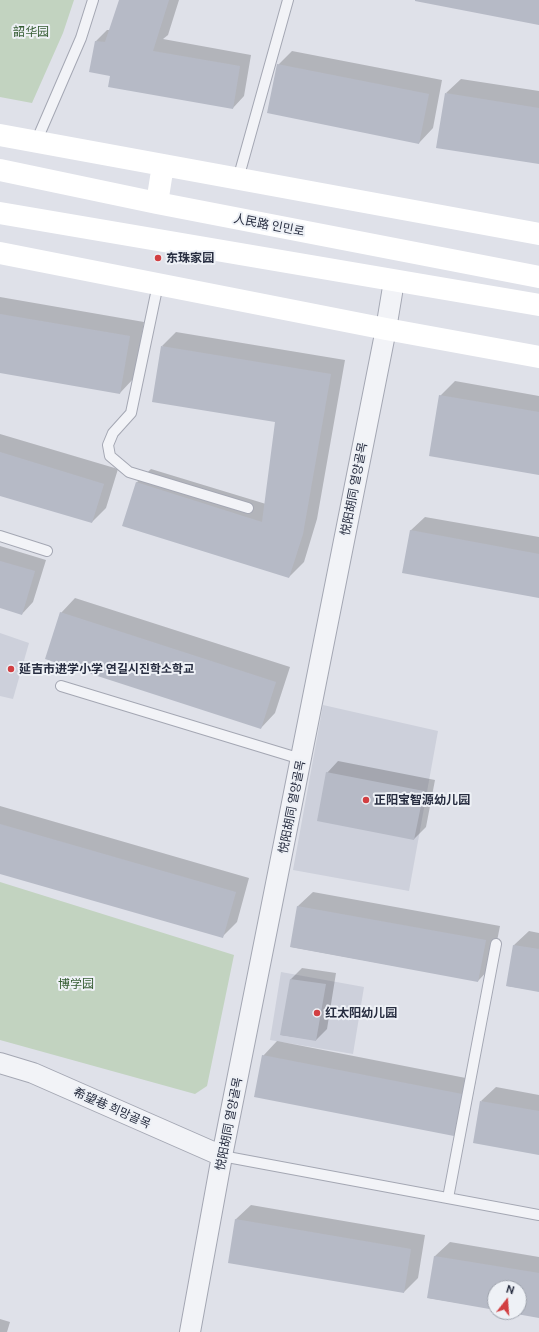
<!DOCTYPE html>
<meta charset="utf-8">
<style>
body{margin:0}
#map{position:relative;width:539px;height:1332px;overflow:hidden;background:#dfe1e9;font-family:Ubuntu,sans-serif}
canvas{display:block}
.north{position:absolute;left:487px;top:1280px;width:40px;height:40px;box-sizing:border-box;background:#eef1f6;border:1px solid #9ea3ad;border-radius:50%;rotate:17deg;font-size:11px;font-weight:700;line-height:16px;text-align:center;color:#272d40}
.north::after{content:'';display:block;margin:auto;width:14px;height:18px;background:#d23f42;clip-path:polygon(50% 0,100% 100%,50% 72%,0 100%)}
</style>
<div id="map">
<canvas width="539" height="1332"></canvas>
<div class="north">N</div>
</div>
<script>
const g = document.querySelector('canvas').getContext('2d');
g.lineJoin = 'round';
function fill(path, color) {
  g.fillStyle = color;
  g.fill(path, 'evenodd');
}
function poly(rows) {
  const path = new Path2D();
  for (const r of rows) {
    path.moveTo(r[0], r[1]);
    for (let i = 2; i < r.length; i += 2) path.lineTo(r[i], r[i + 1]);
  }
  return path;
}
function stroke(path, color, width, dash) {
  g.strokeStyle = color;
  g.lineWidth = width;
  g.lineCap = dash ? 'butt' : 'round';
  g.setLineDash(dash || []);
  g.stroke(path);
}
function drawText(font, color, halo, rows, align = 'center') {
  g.font = font + ' Ubuntu,"Noto Sans SC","Noto Sans KR",sans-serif';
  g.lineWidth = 4;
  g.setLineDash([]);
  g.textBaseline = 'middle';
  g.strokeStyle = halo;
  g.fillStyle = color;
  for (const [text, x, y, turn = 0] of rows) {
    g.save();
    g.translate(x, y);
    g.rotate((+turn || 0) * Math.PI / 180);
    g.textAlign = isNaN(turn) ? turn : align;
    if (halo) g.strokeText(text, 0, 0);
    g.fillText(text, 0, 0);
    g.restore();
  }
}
fill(poly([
 [0,633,29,643,13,699,0,696],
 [323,705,438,731,409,891,293,870],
 [281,972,364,987,353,1054,270,1040]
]), '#cdd0db');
fill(poly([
 [0,0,74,0,63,33,32,103,0,97],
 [0,882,234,955,207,1086,195,1094,0,1040]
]), '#c2d3c0');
fill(poly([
 [120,0,179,0,168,35,163,39,251,55,244,96,233,108,111,75,90,71,96,41,107,30,110,30],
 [292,51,442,80,433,128,419,143,278,65],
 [461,79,539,91,539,163,446,93],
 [0,297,144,322,134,378,120,393,0,372],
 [176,332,345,360,317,519,304,562,289,577,136,483,151,469,266,504,276,422,162,346],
 [455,381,539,396,539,474,440,396],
 [0,434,118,469,106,508,92,522,0,495],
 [425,517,539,537,539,597,410,531],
 [0,546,46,560,33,602,22,614,0,607],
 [75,598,290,667,275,713,261,728,61,613],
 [338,761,435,780,426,827,414,839,327,773],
 [0,806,249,878,237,922,222,937,0,873],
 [313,892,500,926,492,966,478,981,291,947,298,906],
 [529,931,539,933,539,991,507,986,514,945],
 [302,968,336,973,327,1029,316,1040,281,1035,291,979],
 [277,1041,476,1080,468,1121,454,1135,263,1056],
 [496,1087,539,1095,539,1154,481,1101],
 [251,1205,425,1235,418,1278,404,1292,229,1262,236,1219],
 [450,1242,539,1257,539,1317,512,1312,519,1312,519,1288,495,1288,495,1309,428,1298,435,1256],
 [0,1319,10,1322,7,1332,0,1332]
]), '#0003');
fill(poly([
 [119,0,169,0,153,51,240,66,233,109,108,87,110,76,89,72,95,41,105,42],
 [415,0,539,0,539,25,415,1],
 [277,64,429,94,419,144,267,113],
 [445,93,539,108,539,164,436,148],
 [0,314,130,336,120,394,0,373],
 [161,346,331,374,303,534,289,578,122,526,136,482,262,522,275,422,152,402],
 [439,395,539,412,539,475,429,456],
 [0,452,104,484,92,523,0,496],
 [410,530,539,554,539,598,402,573],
 [0,561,35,571,22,615,0,608],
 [60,612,276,682,261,729,45,659],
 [326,772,424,791,414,840,317,821],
 [0,824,236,892,223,938,0,874],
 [297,906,486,940,478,982,290,947],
 [513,945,539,949,539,992,506,986],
 [290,979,326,984,316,1041,280,1035],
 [262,1055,462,1094,454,1136,254,1097],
 [480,1101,539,1111,539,1155,473,1143],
 [235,1219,411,1249,404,1293,228,1263],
 [434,1256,539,1273,539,1318,511,1313,519,1312,519,1288,495,1288,495,1310,427,1298]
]), '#b6bac6');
const lane = poly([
 [36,142,81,38,93,0],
 [238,179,288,0],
 [158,284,131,413,113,433,108,445,110,456,129,472,248,508],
 [0,536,47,551],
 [61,686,301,759],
 [222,1156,539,1215],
 [448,1198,496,944]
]);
const street = poly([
 [0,1063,33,1073,222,1156],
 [190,1332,222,1156,386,329,394,281]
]);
stroke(lane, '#a4a7b3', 12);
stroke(street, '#a4a7b3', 22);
stroke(lane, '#f2f3f7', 10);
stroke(street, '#f2f3f7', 20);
stroke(poly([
 [0,135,539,234],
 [0,170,157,203,539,277],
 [157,203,163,165],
 [0,213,539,305],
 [0,253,386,329,539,357]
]), '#fff', 22);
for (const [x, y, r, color] of [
 [158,258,4,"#d23f42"],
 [11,669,4,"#d23f42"],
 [366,800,4,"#d23f42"],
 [317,1013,4,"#d23f42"]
]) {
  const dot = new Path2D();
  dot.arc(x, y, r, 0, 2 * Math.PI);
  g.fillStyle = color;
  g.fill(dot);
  stroke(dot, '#eef1f6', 1.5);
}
drawText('12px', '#365d34', '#eef1f6', [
 ["韶华园",31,32],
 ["博学园",76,984]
]);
drawText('12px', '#272d40', '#eef1f6', [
 ["人民路 인민로",269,225,11],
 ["悦阳胡同 열양골목",354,489,-79],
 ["悦阳胡同 열양골목",292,807,-79],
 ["希望巷 희망골목",112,1108,24],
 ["悦阳胡同 열양골목",229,1124,-79]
]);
drawText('bold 12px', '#272d40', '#eef1f6', [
 ["东珠家园",166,258],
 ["延吉市进学小学 연길시진학소학교",19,669],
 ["正阳宝智源幼儿园",374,800],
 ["红太阳幼儿园",325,1013]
], 'left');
</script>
